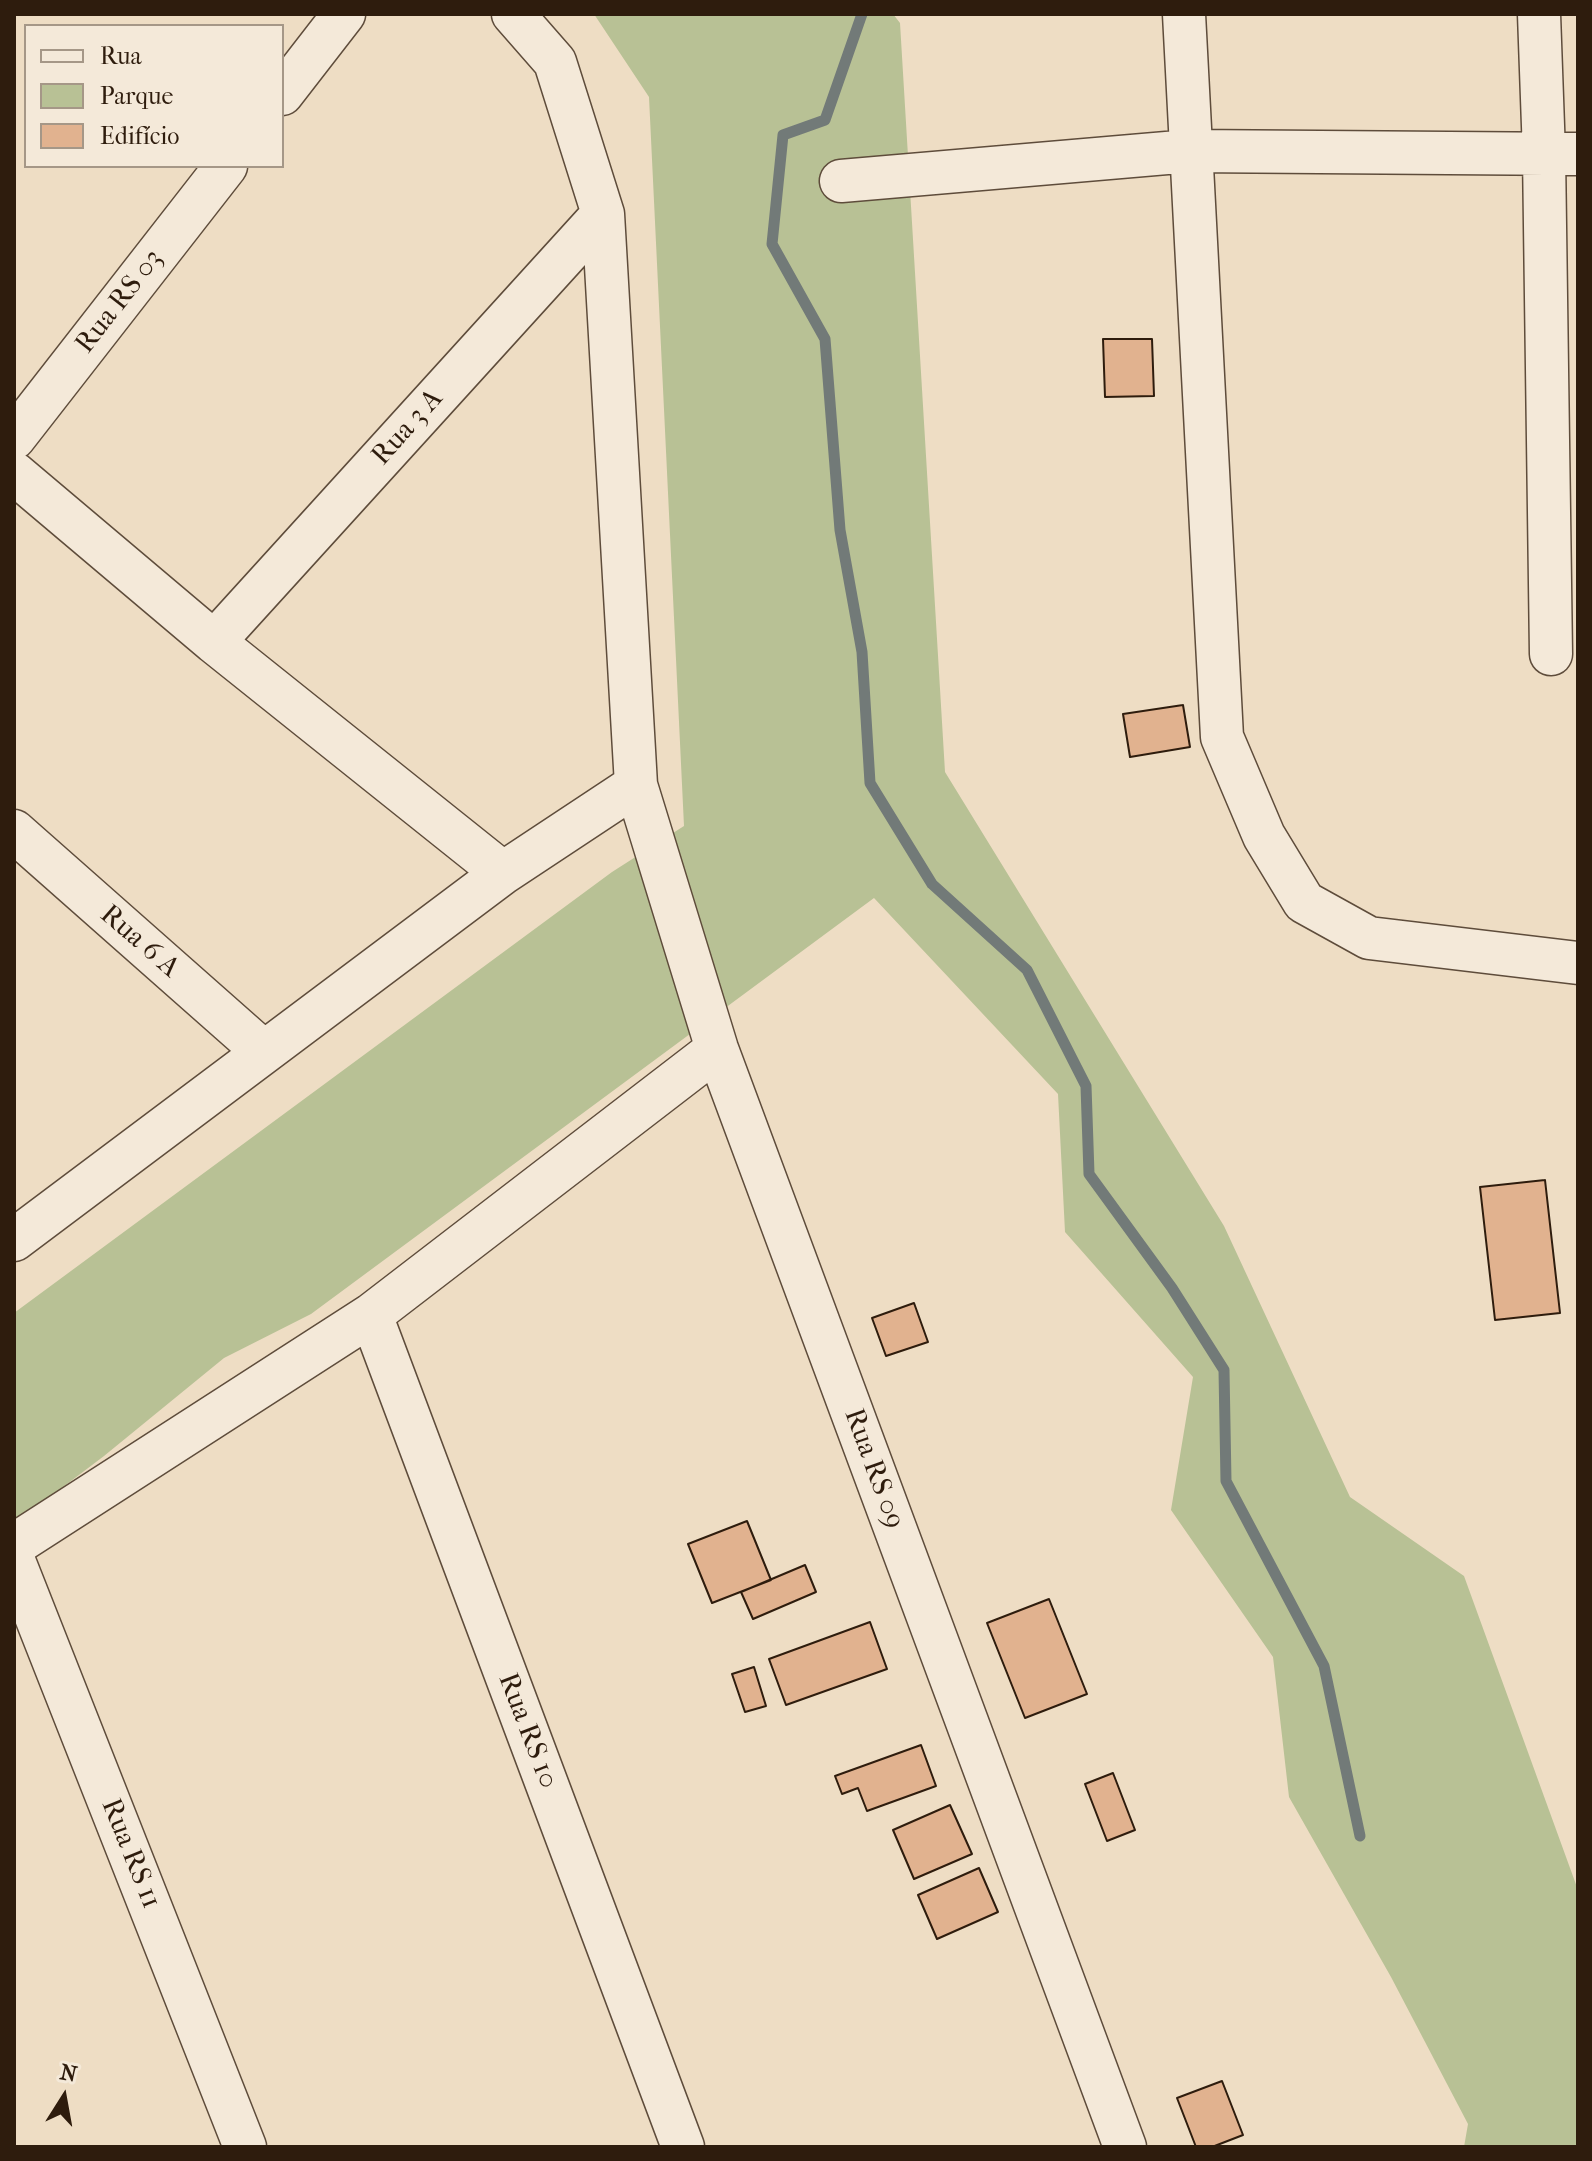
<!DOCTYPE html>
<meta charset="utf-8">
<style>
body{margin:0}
#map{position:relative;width:1592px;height:2161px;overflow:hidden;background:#eeddc4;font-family:"IM FELL French Canon",serif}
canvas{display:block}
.frame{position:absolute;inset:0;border:16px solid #2e1c0d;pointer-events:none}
.legend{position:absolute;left:24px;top:24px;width:260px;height:144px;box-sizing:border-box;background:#f4e9d9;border:2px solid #a59787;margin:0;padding:10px 14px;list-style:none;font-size:24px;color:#2e1c0d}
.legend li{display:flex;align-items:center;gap:16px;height:40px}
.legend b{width:40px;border:2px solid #a59787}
.north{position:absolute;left:24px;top:2057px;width:80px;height:80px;-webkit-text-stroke:6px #f4e9d9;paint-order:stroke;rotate:11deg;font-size:22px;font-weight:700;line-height:32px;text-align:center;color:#2e1c0d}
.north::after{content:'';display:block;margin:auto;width:28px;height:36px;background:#2e1c0d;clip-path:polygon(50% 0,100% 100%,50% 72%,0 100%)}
</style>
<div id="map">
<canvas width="1592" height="2161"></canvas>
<div class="frame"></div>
<ul class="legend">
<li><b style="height:10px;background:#f4e9d9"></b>Rua</li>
<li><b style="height:22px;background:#b8c195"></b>Parque</li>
<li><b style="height:22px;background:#e1b28f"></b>Edifício</li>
</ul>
<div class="north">N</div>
</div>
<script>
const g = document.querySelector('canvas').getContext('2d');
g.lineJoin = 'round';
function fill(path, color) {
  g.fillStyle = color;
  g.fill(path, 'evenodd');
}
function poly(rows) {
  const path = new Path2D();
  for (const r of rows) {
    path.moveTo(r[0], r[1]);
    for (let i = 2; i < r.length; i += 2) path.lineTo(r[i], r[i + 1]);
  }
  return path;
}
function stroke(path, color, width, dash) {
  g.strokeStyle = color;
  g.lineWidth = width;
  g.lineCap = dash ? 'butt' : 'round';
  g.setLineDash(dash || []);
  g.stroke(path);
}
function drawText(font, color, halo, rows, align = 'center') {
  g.font = font + ' "IM FELL French Canon",serif';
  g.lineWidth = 6;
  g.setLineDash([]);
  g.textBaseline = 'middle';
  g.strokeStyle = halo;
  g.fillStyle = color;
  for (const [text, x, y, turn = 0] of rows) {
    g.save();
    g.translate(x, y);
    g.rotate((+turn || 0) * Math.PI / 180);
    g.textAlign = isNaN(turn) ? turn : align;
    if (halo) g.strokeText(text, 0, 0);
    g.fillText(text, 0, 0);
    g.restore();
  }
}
fill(poly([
 [594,14,893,14,900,23,945,772,1224,1226,1350,1497,1464,1576,1578,1890,1578,2147,1464,2147,1468,2124,1391,1977,1289,1797,1273,1657,1171,1510,1193,1377,1065,1232,1058,1094,874,898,311,1314,224,1358,104,1456,14,1524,14,1313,612,872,684,826,649,97]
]), '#b8c195');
stroke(poly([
 [862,14,825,120,783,135,772,244,825,339,840,530,862,652,870,783,932,884,1027,970,1086,1086,1089,1174,1172,1288,1224,1370,1226,1481,1324,1666,1360,1836]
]), '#727a78', 11);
const building = poly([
 [1103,339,1152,339,1154,396,1105,397,1103,339],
 [1183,705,1190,747,1130,757,1123,714,1183,705],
 [1545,1180,1560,1313,1495,1320,1480,1187,1545,1180],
 [914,1303,928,1342,886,1356,872,1318,914,1303],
 [747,1521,771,1580,712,1603,688,1544,747,1521],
 [805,1565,816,1592,753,1619,741,1592,805,1565],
 [1049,1599,1087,1694,1025,1718,987,1623,1049,1599],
 [870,1622,887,1669,786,1705,769,1659,870,1622],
 [754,1667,766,1706,745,1712,732,1674,754,1667],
 [921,1745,936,1786,867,1811,858,1788,842,1794,835,1776,921,1745],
 [1113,1773,1135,1830,1107,1841,1085,1784,1113,1773],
 [950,1805,972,1854,914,1879,893,1830,950,1805],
 [979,1868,998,1912,937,1939,918,1895,979,1868],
 [1222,2081,1243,2135,1212,2147,1196,2147,1177,2098,1222,2081]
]);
fill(building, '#e1b28f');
stroke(building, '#2e1c0d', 2);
const minor = poly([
 [513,14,555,62,603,214,636,785,717,1049,1125,2147],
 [1184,14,1222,737,1264,836,1304,902,1369,938,1578,963],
 [1539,14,1544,154,1551,654],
 [282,94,344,14],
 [841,181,1190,151,1578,154],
 [14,438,226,166],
 [14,473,214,642,503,873],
 [214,642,603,214],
 [14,831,264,1052],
 [14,1240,503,873,636,785],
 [371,1315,683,2147],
 [14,1545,371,1315,717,1049],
 [14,1561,245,2147]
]);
stroke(minor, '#5e4c3b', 45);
stroke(minor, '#f4e9d9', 42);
drawText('28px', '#2e1c0d', '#f4e9d9', [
 ["Rua RS 03",120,302,-52],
 ["Rua 3 A",408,428,-48],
 ["Rua 6 A",139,942,41],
 ["Rua RS 09",873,1469,70],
 ["Rua RS 10",527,1731,69],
 ["Rua RS 11",130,1854,68]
]);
</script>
